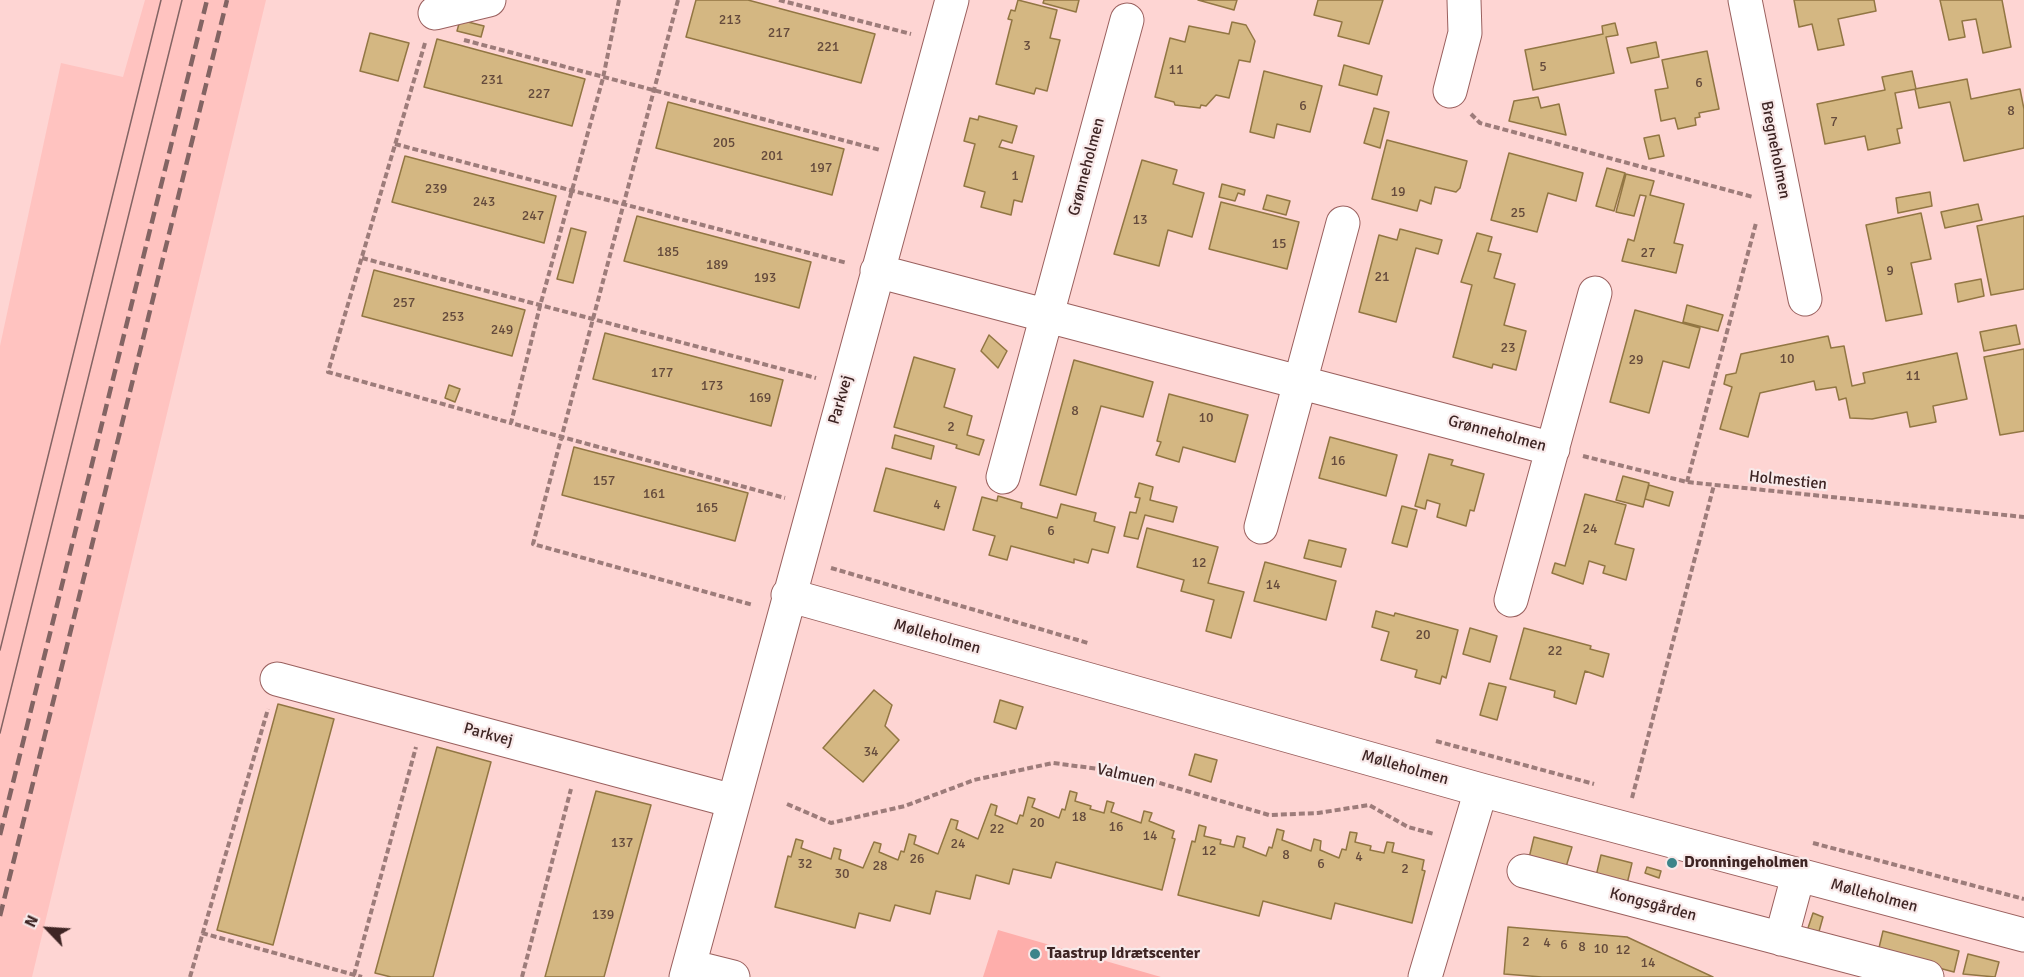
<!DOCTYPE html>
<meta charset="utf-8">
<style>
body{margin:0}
#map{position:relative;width:2024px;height:977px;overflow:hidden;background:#fed5d3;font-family:Signika,sans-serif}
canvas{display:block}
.north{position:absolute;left:18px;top:899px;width:60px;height:60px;-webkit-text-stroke:4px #f8e9e9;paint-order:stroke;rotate:295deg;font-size:16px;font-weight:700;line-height:24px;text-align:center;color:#3e2524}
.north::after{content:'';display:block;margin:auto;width:21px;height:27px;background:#3e2524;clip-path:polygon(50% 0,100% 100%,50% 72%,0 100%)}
</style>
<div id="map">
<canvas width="2024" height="977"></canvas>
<div class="north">N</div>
</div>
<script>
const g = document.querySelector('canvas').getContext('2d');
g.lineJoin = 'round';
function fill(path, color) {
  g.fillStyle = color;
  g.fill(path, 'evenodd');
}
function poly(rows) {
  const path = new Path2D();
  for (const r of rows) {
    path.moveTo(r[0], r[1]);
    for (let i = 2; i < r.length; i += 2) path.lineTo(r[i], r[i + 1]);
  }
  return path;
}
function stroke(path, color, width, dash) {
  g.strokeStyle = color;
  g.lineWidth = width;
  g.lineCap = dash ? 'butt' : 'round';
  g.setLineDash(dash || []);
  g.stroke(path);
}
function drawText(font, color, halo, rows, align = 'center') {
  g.font = font + ' Signika,sans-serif';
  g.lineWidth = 4.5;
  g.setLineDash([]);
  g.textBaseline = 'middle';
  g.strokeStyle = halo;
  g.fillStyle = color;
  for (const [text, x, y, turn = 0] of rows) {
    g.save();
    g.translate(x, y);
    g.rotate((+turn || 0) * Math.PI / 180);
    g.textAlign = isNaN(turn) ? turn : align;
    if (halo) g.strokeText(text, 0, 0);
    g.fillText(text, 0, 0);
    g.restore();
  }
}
fill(poly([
 [145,0,266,0,32,977,0,977,0,346,61,63,123,77]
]), '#ffc3c0');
fill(poly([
 [998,930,1161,977,983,977]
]), '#feaeab');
const building = poly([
 [696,0,748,0,875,34,861,83,686,37,696,0],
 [1018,0,1057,10,1050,38,1060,40,1047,91,1036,88,1034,94,996,84,1012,20,1008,19,1011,10,1015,11,1018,0],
 [1044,0,1079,0,1076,12,1043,3,1044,0],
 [1198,0,1237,0,1234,10,1198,0],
 [1318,0,1383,0,1369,44,1338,36,1342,22,1314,15,1318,0],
 [1794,0,1874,0,1876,11,1838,19,1844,45,1818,50,1812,24,1799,27,1794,0],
 [1940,0,2002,0,2011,47,1983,53,1976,19,1962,21,1965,37,1949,40,1940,0],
 [460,20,484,26,481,37,457,31,460,20],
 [1232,22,1246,25,1255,41,1250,62,1239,60,1229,98,1216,95,1206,106,1201,105,1200,108,1175,105,1174,102,1155,97,1170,38,1185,42,1189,26,1229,34,1232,22],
 [1615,23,1618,35,1606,37,1614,73,1533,90,1525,50,1603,34,1602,26,1615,23],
 [370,33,409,43,398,81,360,71,370,33],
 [437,39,585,79,572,126,424,87,437,39],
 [1656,42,1659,57,1631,63,1627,48,1656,42],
 [1707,51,1719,109,1699,113,1700,117,1695,118,1696,125,1678,129,1675,118,1661,121,1655,90,1668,88,1662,60,1707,51],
 [1344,65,1382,76,1377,95,1339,85,1344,65],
 [1264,71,1322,86,1310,132,1277,124,1274,138,1250,132,1264,71],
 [1912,71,1916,89,1895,93,1902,128,1897,129,1900,143,1868,150,1865,136,1825,144,1817,104,1885,90,1882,77,1912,71],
 [1967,79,1971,99,2020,89,2024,109,2024,148,1964,161,1950,102,1919,108,1915,89,1967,79],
 [1538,97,1541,108,1559,104,1566,135,1509,121,1514,101,1538,97],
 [668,102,844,149,832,195,656,148,668,102],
 [1374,108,1389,112,1380,148,1364,143,1374,108],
 [979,116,1017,126,1012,143,1002,140,999,147,1034,156,1022,202,1014,200,1011,215,981,207,985,192,964,186,975,144,964,141,970,118,978,120,979,116],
 [1659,135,1664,156,1649,159,1644,138,1659,135],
 [1387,140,1467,161,1460,188,1456,192,1435,187,1431,204,1420,200,1417,211,1372,199,1387,140],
 [1509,153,1583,173,1576,201,1548,193,1537,232,1491,220,1509,153],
 [405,156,556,196,544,243,392,202,405,156],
 [1142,160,1177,170,1173,184,1204,193,1192,237,1168,230,1159,266,1114,254,1142,160],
 [1607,168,1625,173,1614,211,1596,206,1607,168],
 [1626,174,1654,181,1650,195,1684,204,1674,243,1683,245,1676,273,1622,261,1628,239,1634,241,1646,196,1640,195,1634,216,1616,212,1626,174],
 [1222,184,1245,190,1244,195,1238,193,1235,201,1219,197,1222,184],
 [1930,192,1932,206,1898,213,1896,198,1930,192],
 [1267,195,1290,201,1286,215,1263,209,1267,195],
 [1221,202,1299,222,1287,269,1209,249,1221,202],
 [1978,204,1982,220,1945,228,1941,212,1978,204],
 [1921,213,1931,259,1911,263,1922,314,1886,321,1866,225,1921,213],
 [637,216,811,262,799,308,624,261,637,216],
 [2024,216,2024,289,1991,295,1977,226,2024,216],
 [571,228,586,232,573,283,557,279,571,228],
 [1400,229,1442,240,1438,254,1416,248,1396,322,1359,312,1379,235,1397,240,1400,229],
 [1477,233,1492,237,1488,251,1501,254,1494,278,1515,284,1504,325,1526,331,1516,370,1493,364,1492,368,1453,357,1472,285,1461,282,1477,233],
 [374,270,525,310,512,356,362,316,374,270],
 [1981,279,1984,296,1958,302,1955,284,1981,279],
 [1687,305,1723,315,1718,331,1683,322,1687,305],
 [1635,310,1700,328,1689,368,1663,361,1649,413,1610,402,1635,310],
 [2016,325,2020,344,1984,351,1980,332,2016,325],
 [605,333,783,380,771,426,593,379,605,333],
 [989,335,1007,351,998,368,981,351,989,335],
 [1828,336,1831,348,1844,346,1852,386,1865,383,1863,373,1957,353,1967,399,1933,406,1936,422,1910,427,1907,412,1872,419,1850,418,1846,398,1839,400,1836,387,1816,390,1814,381,1760,393,1748,437,1720,429,1732,387,1724,384,1726,375,1736,373,1741,354,1828,336],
 [2024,349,2024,431,2000,435,1984,357,2024,349],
 [914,357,955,369,944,407,972,416,967,435,984,440,979,455,956,448,957,445,894,427,914,357],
 [1074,360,1153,382,1143,417,1101,406,1076,495,1040,485,1074,360],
 [449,385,460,389,455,402,445,398,449,385],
 [1169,394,1248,415,1235,462,1183,447,1179,462,1156,455,1161,442,1157,441,1169,394],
 [895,435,934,446,931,459,892,448,895,435],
 [1330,437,1397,455,1386,496,1319,478,1330,437],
 [574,447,748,493,735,541,562,495,574,447],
 [1429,454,1453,460,1451,465,1484,474,1474,511,1470,510,1466,526,1437,517,1440,504,1427,500,1425,509,1415,506,1429,454],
 [886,468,956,487,944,530,874,511,886,468],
 [1623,476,1649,483,1643,507,1616,500,1623,476],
 [1139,483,1153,487,1150,500,1177,507,1173,522,1145,515,1138,539,1124,536,1130,512,1136,513,1140,498,1135,497,1139,483],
 [1649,485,1673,492,1669,506,1645,499,1649,485],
 [1585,494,1626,505,1615,544,1634,549,1626,580,1603,573,1605,566,1589,561,1583,584,1552,573,1555,563,1565,566,1585,494],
 [998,496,1022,503,1021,508,1057,518,1061,504,1096,513,1094,521,1115,527,1108,553,1092,549,1088,563,1074,559,1074,563,1011,546,1007,560,989,555,995,536,973,530,982,497,997,501,998,496],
 [1402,506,1417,510,1407,547,1392,543,1402,506],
 [1147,528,1218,547,1208,583,1244,592,1231,638,1206,631,1214,600,1181,591,1184,580,1137,567,1147,528],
 [1309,540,1346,549,1341,567,1304,558,1309,540],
 [1265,562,1336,581,1326,620,1254,601,1265,562],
 [1376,611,1394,616,1395,613,1458,630,1446,678,1442,676,1440,684,1415,677,1417,670,1381,660,1389,632,1372,627,1376,611],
 [1470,628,1497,636,1490,662,1463,654,1470,628],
 [1524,628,1591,646,1590,649,1609,654,1603,677,1585,671,1576,704,1554,697,1555,691,1510,679,1524,628],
 [1489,683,1506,687,1497,720,1480,715,1489,683],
 [874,690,892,705,885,726,899,740,863,782,823,748,874,690],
 [1000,700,1023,707,1016,729,994,722,1000,700],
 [278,704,334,719,273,945,217,930,278,704],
 [437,747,491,762,433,977,391,977,375,973,437,747],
 [1195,754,1217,760,1211,782,1189,775,1195,754],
 [596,791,651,805,604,977,545,977,596,791],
 [1070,791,1077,793,1075,801,1091,806,1090,809,1104,813,1107,801,1114,803,1111,812,1141,823,1144,811,1152,813,1149,821,1174,831,1172,838,1175,839,1162,890,1056,862,1051,878,1013,869,1009,884,976,875,970,899,936,891,930,914,895,905,890,921,859,913,855,928,775,907,788,856,791,857,796,839,803,841,801,848,831,859,834,848,841,850,839,859,863,868,874,842,881,844,879,852,898,860,901,851,904,852,909,834,916,836,914,844,938,854,951,819,958,821,956,829,978,839,991,804,997,806,995,815,1017,824,1020,815,1023,816,1028,797,1035,799,1032,807,1059,818,1062,809,1065,810,1070,791],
 [1199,825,1206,827,1204,836,1221,840,1220,844,1234,847,1237,836,1245,838,1243,847,1266,856,1269,847,1272,848,1277,829,1284,831,1282,840,1311,851,1314,839,1321,841,1320,850,1339,858,1342,849,1346,850,1350,832,1357,833,1355,842,1371,846,1370,850,1384,853,1387,842,1394,843,1392,852,1424,860,1422,870,1425,871,1412,923,1335,903,1331,919,1263,901,1259,916,1178,895,1192,841,1195,842,1199,825],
 [1534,837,1572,847,1566,867,1529,858,1534,837],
 [1601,855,1632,863,1627,884,1596,876,1601,855],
 [1647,867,1661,871,1659,878,1645,873,1647,867],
 [1813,913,1823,917,1818,935,1807,931,1813,913],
 [1508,927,1627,937,1713,977,1542,977,1504,974,1508,927],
 [1883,931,1959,951,1954,972,1878,952,1883,931],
 [1968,954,1999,962,1995,977,1963,974,1968,954]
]);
fill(building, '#d4b782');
stroke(building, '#927643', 1.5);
const minor = poly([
 [1745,0,1805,299],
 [435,13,489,0],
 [1450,91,1465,33,1464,0],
 [877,271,1553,449],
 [1003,477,1127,20],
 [1261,527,1343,223],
 [788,595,1481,790,2024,935],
 [1511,600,1595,293],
 [277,679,733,801],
 [1524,871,1927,977],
 [1781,939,1798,876],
 [689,966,733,977],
 [686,977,952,0],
 [1425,977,1481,790]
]);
stroke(minor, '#9a605e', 35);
stroke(poly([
 [619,0,603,78,540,306,511,423,785,498],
 [678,0,533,544,753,605],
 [779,0,911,34],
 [464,40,880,150],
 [425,43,328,372,511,423],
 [1471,114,1480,123,1753,197],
 [395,144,847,263],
 [362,258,816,378],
 [1583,456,1687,482,2024,517],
 [1687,482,1756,223],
 [831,568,1088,643],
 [1436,741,1594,784],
 [1632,798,1714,485],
 [787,804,831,823,905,806,974,780,1053,763,1122,772,1269,815,1318,813,1369,805,1408,827,1434,834],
 [1813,843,2024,899],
 [202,933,362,977],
 [354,975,416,747],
 [190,977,268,709],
 [522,977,571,789]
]), '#9d7c7a', 4, [6, 3]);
stroke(minor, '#fff', 33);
stroke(poly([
 [0,650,161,0],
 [0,733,182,0]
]), '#836463', 1.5);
stroke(poly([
 [0,835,207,0],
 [0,916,227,0]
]), '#836463', 4.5, [12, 6]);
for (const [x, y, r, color] of [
 [1672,863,6,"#3d858a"],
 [1035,954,6,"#3d858a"]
]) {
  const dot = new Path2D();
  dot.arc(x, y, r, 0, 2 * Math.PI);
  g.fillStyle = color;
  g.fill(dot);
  stroke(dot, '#f8e9e9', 2);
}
drawText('14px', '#644a3c', null, [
 ["213",730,20],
 ["217",779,33],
 ["3",1027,46],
 ["221",828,47],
 ["5",1543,67],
 ["11",1176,70],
 ["231",492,80],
 ["6",1699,83],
 ["227",539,94],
 ["6",1303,106],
 ["8",2011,111],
 ["7",1834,122],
 ["205",724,143],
 ["201",772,156],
 ["197",821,168],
 ["1",1015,176],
 ["239",436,189],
 ["19",1398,192],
 ["243",484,202],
 ["25",1518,213],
 ["247",533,216],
 ["13",1140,220],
 ["15",1279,244],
 ["185",668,252],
 ["27",1648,253],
 ["189",717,265],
 ["9",1890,271],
 ["21",1382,277],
 ["193",765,278],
 ["257",404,303],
 ["253",453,317],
 ["249",502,330],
 ["23",1508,348],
 ["10",1787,359],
 ["29",1636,360],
 ["177",662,373],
 ["11",1913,376],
 ["173",712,386],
 ["169",760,398],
 ["8",1075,411],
 ["10",1206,418],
 ["2",951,427],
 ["16",1338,461],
 ["157",604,481],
 ["161",654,494],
 ["4",937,505],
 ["165",707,508],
 ["24",1590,529],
 ["6",1051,531],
 ["12",1199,563],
 ["14",1273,585],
 ["20",1423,635],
 ["22",1555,651],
 ["34",871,752],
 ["18",1079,817],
 ["20",1037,823],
 ["16",1116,827],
 ["22",997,829],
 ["14",1150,836],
 ["137",622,843],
 ["24",958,844],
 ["12",1209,851],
 ["8",1286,855],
 ["4",1359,857],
 ["26",917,859],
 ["32",805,864],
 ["6",1321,864],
 ["28",880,866],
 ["2",1405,869],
 ["30",842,874],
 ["139",603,915],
 ["2",1526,942],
 ["4",1547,943],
 ["6",1564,945],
 ["8",1582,947],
 ["10",1601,949],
 ["12",1623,950],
 ["14",1648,963]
]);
drawText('16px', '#3e2524', '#f8e9e9', [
 ["Bregneholmen",1775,150,79],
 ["Grønneholmen",1087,167,-75],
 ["Parkvej",841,400,-74],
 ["Grønneholmen",1497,434,15],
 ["Holmestien",1788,481,6],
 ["Mølleholmen",937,637,16],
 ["Parkvej",488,735,15],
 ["Mølleholmen",1405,768,16],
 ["Valmuen",1126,776,13],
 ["Mølleholmen",1874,896,15],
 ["Kongsgården",1653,905,15]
]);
drawText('bold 16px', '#3e2524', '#f8e9e9', [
 ["Dronningeholmen",1684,863],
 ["Taastrup Idrætscenter",1047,954]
], 'left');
</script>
